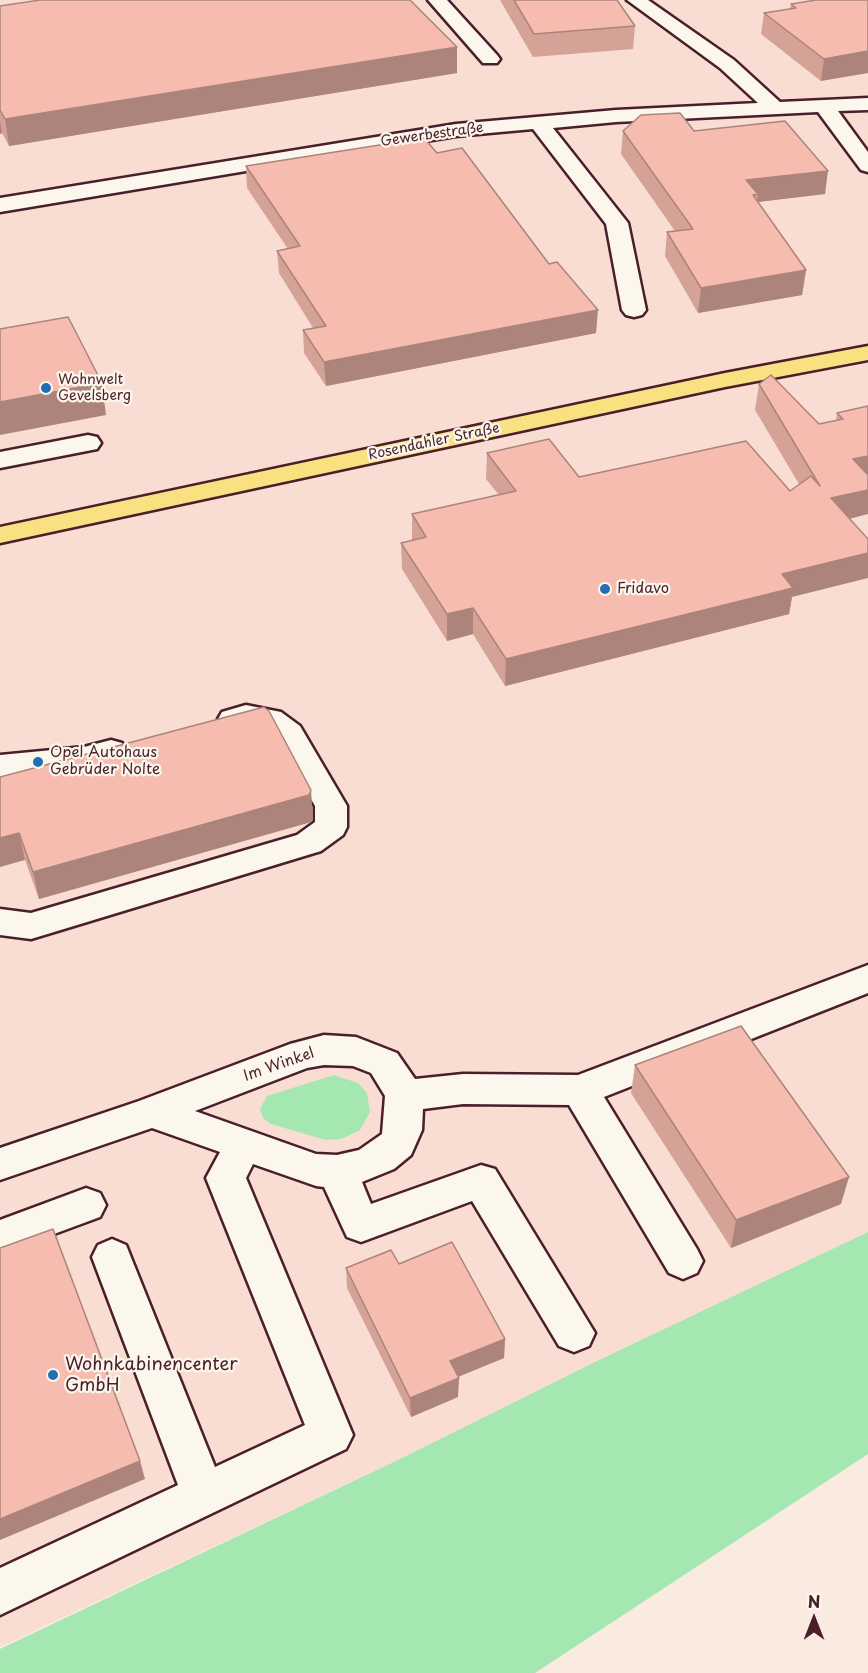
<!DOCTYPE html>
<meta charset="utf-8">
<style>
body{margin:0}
#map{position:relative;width:868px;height:1673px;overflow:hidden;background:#faebe0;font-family:"Playpen Sans",sans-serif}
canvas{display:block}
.north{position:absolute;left:784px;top:1589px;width:60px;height:60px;-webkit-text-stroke:4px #fbf7ec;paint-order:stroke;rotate:0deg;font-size:16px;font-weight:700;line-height:24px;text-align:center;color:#4a1f2b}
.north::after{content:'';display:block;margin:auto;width:21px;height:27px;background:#4a1f2b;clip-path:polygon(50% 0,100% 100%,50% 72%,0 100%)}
</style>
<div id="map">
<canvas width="868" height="1673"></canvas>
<div class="north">N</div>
</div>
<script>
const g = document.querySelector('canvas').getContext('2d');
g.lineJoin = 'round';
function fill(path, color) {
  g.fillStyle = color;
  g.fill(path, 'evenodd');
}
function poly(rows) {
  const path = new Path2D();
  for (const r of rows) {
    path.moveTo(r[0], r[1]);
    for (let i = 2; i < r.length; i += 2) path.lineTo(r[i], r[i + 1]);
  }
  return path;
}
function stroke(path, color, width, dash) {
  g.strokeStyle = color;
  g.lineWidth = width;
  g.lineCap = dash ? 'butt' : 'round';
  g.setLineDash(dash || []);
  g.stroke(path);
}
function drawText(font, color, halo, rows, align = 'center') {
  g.font = font + ' "Playpen Sans",sans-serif';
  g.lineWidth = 4.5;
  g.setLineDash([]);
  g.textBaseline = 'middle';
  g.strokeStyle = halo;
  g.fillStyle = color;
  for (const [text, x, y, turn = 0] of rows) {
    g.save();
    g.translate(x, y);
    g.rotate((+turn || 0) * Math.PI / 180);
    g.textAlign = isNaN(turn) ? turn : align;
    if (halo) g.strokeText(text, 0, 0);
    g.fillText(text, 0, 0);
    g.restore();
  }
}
fill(poly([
 [0,0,868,0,868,1232,597,1361,400,1459,0,1647]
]), '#f9ddd2');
fill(poly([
 [334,1075,358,1083,367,1093,370,1112,360,1130,341,1139,326,1140,271,1124,263,1118,260,1109,267,1096],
 [868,1232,868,1454,535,1673,0,1673,0,1649,400,1459,597,1361]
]), '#a4e7b1');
const minor = poly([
 [428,0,447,0,497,55,500,59,497,63,483,63,428,0],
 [627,0,648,0,734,60,780,102,868,98,868,110,838,111,868,152,868,172,861,170,818,112,616,122,553,128,628,223,646,310,642,315,634,317,626,315,622,310,606,224,533,129,456,136,0,212,0,198,456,124,616,110,758,103,720,68,627,0],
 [88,435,97,437,101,443,97,449,0,468,0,452,88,435],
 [246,705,281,712,300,726,347,806,347,827,343,835,321,851,31,939,0,935,0,909,31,913,297,835,315,822,315,806,277,740,261,728,247,725,233,729,222,726,218,719,222,712,246,705],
 [111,740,122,743,127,751,122,759,84,769,0,777,0,755,84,747,111,740],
 [868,965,868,993,604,1097,697,1249,703,1261,697,1273,683,1279,669,1273,569,1105,463,1104,423,1109,422,1130,411,1155,394,1169,362,1182,371,1204,481,1165,495,1169,595,1333,589,1346,574,1352,559,1346,472,1201,361,1242,347,1237,324,1187,316,1186,253,1164,246,1178,353,1435,346,1449,0,1615,0,1568,178,1485,92,1257,98,1245,112,1239,126,1245,215,1467,305,1425,206,1178,220,1152,152,1128,0,1180,0,1148,139,1101,290,1044,324,1035,356,1037,397,1053,415,1079,463,1074,578,1075,868,965],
 [324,1065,353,1066,371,1073,385,1096,382,1134,359,1150,337,1155,316,1154,195,1111,307,1068,324,1065],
 [86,1188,100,1193,106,1205,100,1217,0,1254,0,1220,86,1188]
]);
const major = poly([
 [868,346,868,360,725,387,0,543,0,527,725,373,868,346]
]);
stroke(minor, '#4a1f2b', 5);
stroke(major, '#4a1f2b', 5);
fill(minor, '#fbf7ec');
fill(major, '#f9e181');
fill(poly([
 [500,0,617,0,635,26,633,49,533,57],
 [868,0,821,81,761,34,764,13,790,9,791,4],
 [0,6,457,47,457,73,9,146,2,133,0,134],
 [623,131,694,131,825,194,758,202,806,270,802,295,698,313,665,256,667,232,675,231,621,154],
 [246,166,596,333,326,386,304,353,303,330,313,328,279,273,277,251,288,249,247,188],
 [759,384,819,424,836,421,837,413,868,406,849,519,792,597,789,614,505,686,473,634,447,641,402,569,401,543,412,540,412,514,499,495,486,479,487,453,579,477,790,491,799,484,755,410],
 [0,777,313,818,311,822,39,899,25,860],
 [635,1065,841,1204,731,1248,631,1093],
 [399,1264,505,1339,504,1358,458,1377,458,1397,411,1417,347,1288,346,1268]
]), '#d4a297');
fill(poly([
 [457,47,457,73,9,146,5,119],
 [868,51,868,73,821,81,824,59],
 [0,120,2,133,0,134],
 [828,171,825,194,757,202,758,194,746,180],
 [806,270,802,295,698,313,701,288],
 [598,310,596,333,326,386,324,362],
 [102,383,106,415,0,435,0,402],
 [868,456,868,480,853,459],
 [868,490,868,514,826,525,831,498],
 [868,553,868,578,792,597,789,614,505,686,506,659,782,574],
 [473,608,473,634,447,641,447,614],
 [311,790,313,818,311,822,39,899,33,872],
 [19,833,25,860,0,867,0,838],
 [849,1177,841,1204,731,1248,736,1220],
 [505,1339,504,1358,450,1380,450,1361],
 [459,1378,458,1397,411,1417,410,1398],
 [140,1461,145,1479,0,1540,0,1519]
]), '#ac847b');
const building = poly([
 [40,0,410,0,457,47,5,119,0,110,0,6,40,0],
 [514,0,617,0,635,26,534,34,514,0],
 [816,0,868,0,868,51,824,59,764,13,796,8,791,4,816,0],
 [680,113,694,131,785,121,828,171,746,180,758,194,753,195,806,270,701,288,667,232,693,229,623,131,641,115,680,113],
 [424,138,437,153,462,148,549,264,557,262,598,310,324,362,303,330,326,326,277,251,300,246,246,166,424,138],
 [68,317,102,383,0,402,0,329,68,317],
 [771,375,819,424,843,419,837,413,868,406,868,456,853,459,868,475,868,490,831,498,868,539,868,553,782,574,793,588,506,659,473,608,447,614,401,543,426,537,412,514,516,491,487,453,549,439,579,477,746,441,790,491,811,476,820,486,759,384,771,375],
 [264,707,269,711,311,790,309,795,33,872,19,833,0,838,0,777,264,707],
 [741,1026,849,1177,736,1220,635,1065,741,1026],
 [53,1229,140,1461,0,1519,0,1248,53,1229],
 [452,1242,505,1339,450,1361,459,1378,410,1398,346,1268,391,1250,399,1264,452,1242]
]);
fill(building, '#f6bcb0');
stroke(building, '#ac847b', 1.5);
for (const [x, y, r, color] of [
 [46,388,6,"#1f6fb2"],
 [605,589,6,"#1f6fb2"],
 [38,762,6,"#1f6fb2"],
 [53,1375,6,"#1f6fb2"]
]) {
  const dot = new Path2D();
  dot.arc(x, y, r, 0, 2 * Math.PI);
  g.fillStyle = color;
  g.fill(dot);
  stroke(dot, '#fbf7ec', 2);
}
drawText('14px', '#4a1f2b', '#fbf7ec', [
 ["Gewerbestraße",432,135,-8],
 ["Rosendahler Straße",434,442,-12]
]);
drawText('14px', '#4a1f2b', '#fbf7ec', [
 ["Wohnwelt",58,380],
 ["Gevelsberg",58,396]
], 'left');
drawText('15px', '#4a1f2b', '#fbf7ec', [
 ["Fridavo",617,589],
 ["Opel Autohaus",50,753],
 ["Gebrüder Nolte",50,770]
], 'left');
drawText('15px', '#4a1f2b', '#fbf7ec', [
 ["Im Winkel",279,1065,-19]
]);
drawText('18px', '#4a1f2b', '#fbf7ec', [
 ["Wohnkabinencenter",65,1365],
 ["GmbH",65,1386]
], 'left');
</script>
